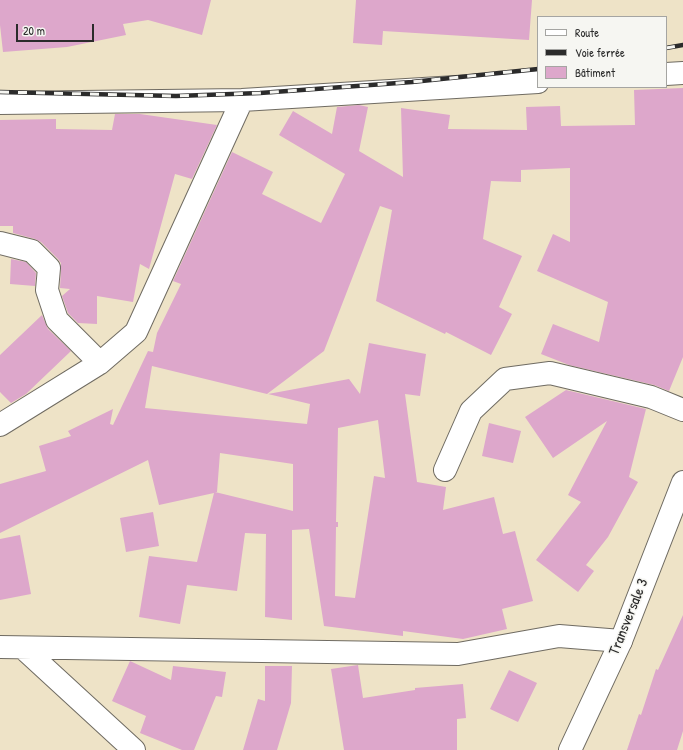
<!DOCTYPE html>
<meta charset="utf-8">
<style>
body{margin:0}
#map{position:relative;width:683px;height:750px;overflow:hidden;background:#eee3c7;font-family:"Patrick Hand",sans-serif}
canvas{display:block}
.legend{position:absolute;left:537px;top:16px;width:130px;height:72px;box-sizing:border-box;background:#f6f6f2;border:1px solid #a5a5a2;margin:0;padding:5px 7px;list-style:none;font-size:12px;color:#2b2b2b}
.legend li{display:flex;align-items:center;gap:8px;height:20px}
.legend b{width:20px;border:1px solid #a5a5a2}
.scale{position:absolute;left:16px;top:24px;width:78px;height:18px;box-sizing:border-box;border:2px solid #2b2b2b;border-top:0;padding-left:5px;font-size:12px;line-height:14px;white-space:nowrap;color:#2b2b2b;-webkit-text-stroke:3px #f6f6f2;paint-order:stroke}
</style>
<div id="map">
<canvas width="683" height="750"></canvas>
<ul class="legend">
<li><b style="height:5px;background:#fff"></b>Route</li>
<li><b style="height:5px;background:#2b2b2b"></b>Voie ferrée</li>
<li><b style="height:11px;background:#dda7cb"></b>Bâtiment</li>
</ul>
<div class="scale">20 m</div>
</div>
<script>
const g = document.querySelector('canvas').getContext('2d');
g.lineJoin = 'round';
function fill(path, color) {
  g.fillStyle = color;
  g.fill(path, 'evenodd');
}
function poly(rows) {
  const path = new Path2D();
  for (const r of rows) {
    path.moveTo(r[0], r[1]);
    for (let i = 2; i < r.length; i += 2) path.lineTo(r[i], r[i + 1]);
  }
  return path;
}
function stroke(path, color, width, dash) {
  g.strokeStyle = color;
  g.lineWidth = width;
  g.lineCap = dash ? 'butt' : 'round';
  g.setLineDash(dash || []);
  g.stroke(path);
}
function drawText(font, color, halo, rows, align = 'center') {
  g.font = font + ' "Patrick Hand",sans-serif';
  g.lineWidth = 3;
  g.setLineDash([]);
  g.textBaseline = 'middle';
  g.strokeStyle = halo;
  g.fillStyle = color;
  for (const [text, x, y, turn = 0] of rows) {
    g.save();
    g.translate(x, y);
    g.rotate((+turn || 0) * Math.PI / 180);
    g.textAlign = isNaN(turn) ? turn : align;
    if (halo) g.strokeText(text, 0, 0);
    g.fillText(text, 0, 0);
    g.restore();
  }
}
fill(poly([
 [0,0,211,0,202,35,148,20,123,24,126,35,67,47,3,52,0,25],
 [356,0,532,0,529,40,383,31,382,45,353,43],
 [683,88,683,357,669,391,654,385,569,365,541,354,553,324,599,342,608,302,537,271,553,234,570,242,570,168,521,170,521,182,491,181,483,239,522,256,499,307,512,314,491,355,446,332,445,334,376,301,392,210,380,206,324,351,267,394,152,366,145,408,307,424,310,404,268,394,349,379,360,394,369,343,426,354,420,396,405,394,417,482,446,487,443,510,494,497,503,534,515,531,533,601,502,609,507,629,463,639,403,631,403,636,324,626,309,529,292,530,292,620,265,617,266,534,245,533,237,591,187,585,180,624,139,617,149,556,197,562,214,493,159,505,148,460,0,533,0,484,46,471,39,446,71,436,68,431,113,409,110,424,113,425,148,351,153,352,157,333,181,284,173,281,232,152,273,172,262,194,321,223,345,174,279,135,293,111,332,134,337,107,359,105,368,107,359,151,403,177,401,108,450,115,448,129,527,130,526,107,560,106,561,126,635,125,634,90],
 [378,420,385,478,374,476,355,598,335,596,336,527,338,527,338,522,336,522,338,428],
 [220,453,293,464,293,511,215,492,217,492],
 [115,114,140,114,217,125,192,179,175,174,149,269,140,264,133,302,97,296,97,324,78,323,68,313,62,296,70,289,60,288,61,269,61,263,58,259,41,242,35,239,13,233,13,226,0,226,0,120,56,119,56,129,112,130],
 [11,259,26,262,36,273,35,286,10,284],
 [42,315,48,329,71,351,26,394,11,403,0,392,0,355],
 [566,390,646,409,629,477,638,482,608,537,586,565,594,571,578,592,536,560,581,502,568,495,607,421,553,458,525,417],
 [489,423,521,431,513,463,482,456],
 [153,512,159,546,126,552,120,518],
 [20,535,31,594,0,600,0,539],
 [683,615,683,731,677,750,627,750,639,714,641,715,656,669,658,670],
 [130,661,171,680,173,666,226,672,222,697,216,696,194,750,182,750,140,733,146,716,112,701],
 [358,665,363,698,415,690,415,688,463,684,466,718,457,719,457,750,344,750,331,669],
 [265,666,292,666,291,703,277,750,243,750,258,699,265,701],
 [509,670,537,683,518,722,490,709]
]), '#dda7cb');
const minor = poly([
 [666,74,683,73],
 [0,103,242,100,538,82],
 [0,243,32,251,49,268,47,290,57,320,100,363],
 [0,425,100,363,136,332,242,100],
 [445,470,471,411,505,379,550,373,651,397,683,410],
 [0,647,458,654,559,636,621,641],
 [23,648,134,750]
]);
const major = poly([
 [570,750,621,641,683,482]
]);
stroke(minor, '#6f6b62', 24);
stroke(major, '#6f6b62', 24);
stroke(minor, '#fff', 22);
stroke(major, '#fff', 22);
const rail = poly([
 [666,48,683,45],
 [0,92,176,96,260,93,412,82,538,69]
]);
stroke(rail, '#2b2b2b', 4.5);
stroke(rail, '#f6f6f2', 3, [9]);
drawText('15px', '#2b2b2b', '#f6f6f2', [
 ["Transversale 3",629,617,-68]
]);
</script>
